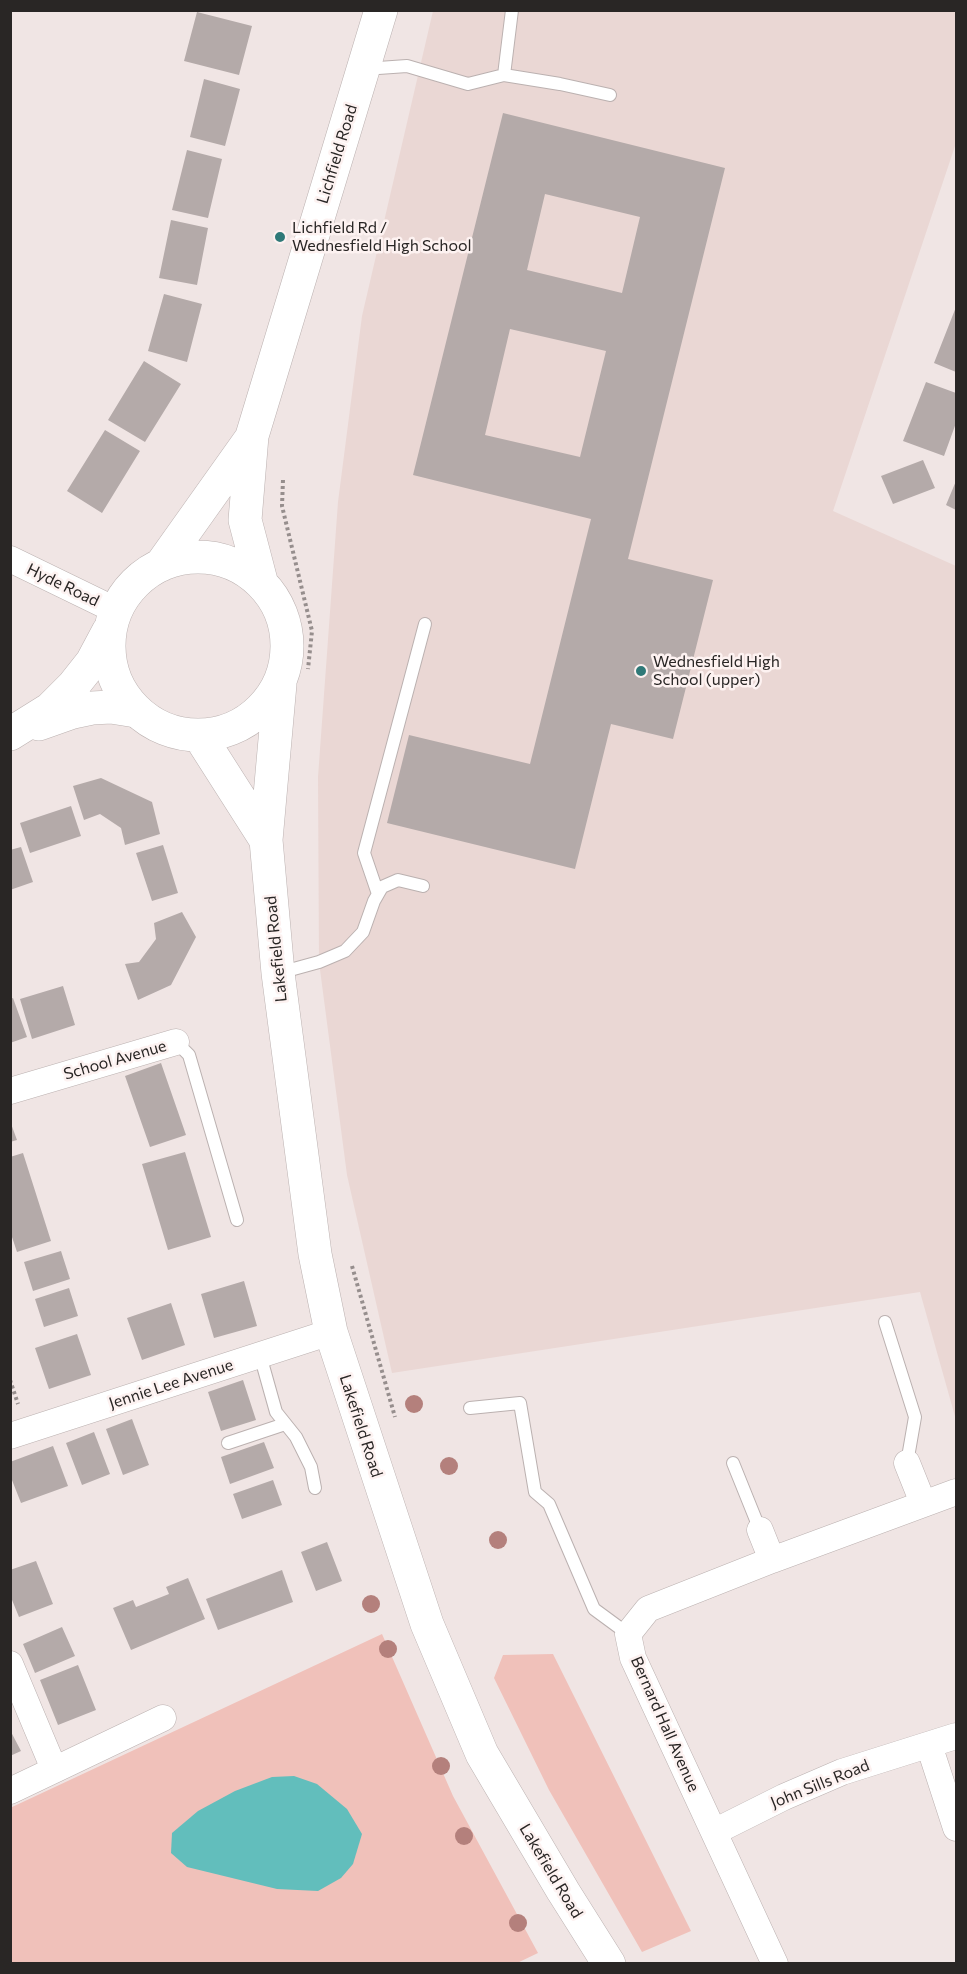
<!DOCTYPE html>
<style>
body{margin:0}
#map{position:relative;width:967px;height:1974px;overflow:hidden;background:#f0e5e4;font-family:Commissioner,sans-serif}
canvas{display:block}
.frame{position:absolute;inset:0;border:12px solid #292625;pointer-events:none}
</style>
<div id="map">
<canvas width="967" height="1974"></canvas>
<div class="frame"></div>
</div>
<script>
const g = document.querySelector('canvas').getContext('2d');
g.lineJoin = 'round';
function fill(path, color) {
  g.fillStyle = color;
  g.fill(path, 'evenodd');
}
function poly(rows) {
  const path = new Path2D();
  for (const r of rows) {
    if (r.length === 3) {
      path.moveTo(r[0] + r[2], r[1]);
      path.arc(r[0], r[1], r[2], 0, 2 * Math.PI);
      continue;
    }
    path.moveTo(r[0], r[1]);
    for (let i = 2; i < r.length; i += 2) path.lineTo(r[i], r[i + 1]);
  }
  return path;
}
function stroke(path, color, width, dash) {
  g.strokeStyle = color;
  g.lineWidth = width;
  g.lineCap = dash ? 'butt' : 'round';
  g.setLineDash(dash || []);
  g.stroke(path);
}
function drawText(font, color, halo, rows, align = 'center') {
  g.font = font + ' Commissioner,sans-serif';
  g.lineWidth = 5;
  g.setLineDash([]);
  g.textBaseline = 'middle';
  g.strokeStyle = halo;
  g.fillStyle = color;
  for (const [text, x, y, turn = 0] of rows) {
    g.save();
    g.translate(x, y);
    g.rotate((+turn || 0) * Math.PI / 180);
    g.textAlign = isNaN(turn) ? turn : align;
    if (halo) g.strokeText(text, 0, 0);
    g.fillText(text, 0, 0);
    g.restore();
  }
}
fill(poly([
 [433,11,956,11,956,143,833,511,956,566,956,1420,920,1292,392,1373,347,1175,319,962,318,777,338,502,362,316]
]), '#ead7d4');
fill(poly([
 [382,1634,453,1796,538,1953,515,1964,11,1963,10,1808],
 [553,1654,691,1931,642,1952,549,1790,494,1678,503,1655]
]), '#f0c1ba');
fill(poly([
 [294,1776,317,1784,347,1809,362,1834,353,1864,341,1878,318,1891,277,1889,187,1867,171,1853,172,1833,198,1811,235,1791,272,1777]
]), '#62bebc');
fill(poly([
 [197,12,252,26,239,75,184,61],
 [204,79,240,89,225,146,190,137],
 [503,113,725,168,628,559,713,580,673,739,611,724,575,869,387,823,409,735,530,764,591,519,413,475],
 [545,194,640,217,622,293,527,270],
 [510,329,606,351,580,457,485,435],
 [187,150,222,159,208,218,172,210],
 [171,220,208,228,197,285,159,278],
 [164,294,202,304,187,362,148,351],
 [956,307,956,372,934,363],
 [144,361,181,384,145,442,108,420],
 [926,382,956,393,956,423,944,456,903,441],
 [105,430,140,451,102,513,67,491],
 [923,460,935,488,893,504,881,476],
 [956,481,956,510,946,505],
 [101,778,152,802,160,834,125,845,121,828,100,814,84,820,73,786],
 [71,806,81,836,30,853,20,823],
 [163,845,178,893,152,901,136,853],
 [21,847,33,882,10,890,10,850],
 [182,912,196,937,171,985,138,1000,125,964,139,962,156,939,154,923],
 [63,986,75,1025,32,1039,20,999],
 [13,998,27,1037,10,1043,10,999],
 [161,1063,186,1135,150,1147,125,1076],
 [10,1121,17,1140,10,1142],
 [185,1152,211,1237,168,1250,142,1164],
 [23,1153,51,1241,17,1252,10,1231,10,1157],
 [61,1251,70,1279,33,1291,24,1262],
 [244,1281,257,1326,214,1338,201,1294],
 [69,1288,78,1316,44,1327,35,1299],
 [171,1303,185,1345,142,1360,127,1318],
 [77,1334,91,1375,49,1389,35,1348],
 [243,1380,256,1420,221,1431,208,1392],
 [132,1419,149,1465,123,1475,106,1429],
 [94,1432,110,1474,82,1485,66,1443],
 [264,1442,274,1468,230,1484,221,1457],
 [53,1446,68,1486,21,1503,10,1475,10,1462],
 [273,1480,282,1505,242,1519,233,1494],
 [327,1542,342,1581,316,1591,301,1552],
 [36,1561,53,1604,19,1617,10,1595,10,1570],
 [282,1570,293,1602,218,1630,206,1599],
 [188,1578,205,1619,131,1650,113,1608,133,1600,136,1607,169,1594,166,1587],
 [62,1627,75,1656,35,1673,23,1644],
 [78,1665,96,1710,58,1725,40,1680],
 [10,1730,21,1751,10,1756]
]), '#b4aaa9');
const service = poly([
 [364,69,407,66,468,84,504,75,560,84,610,95],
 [504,75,512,10],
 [378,894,364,853,425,624],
 [279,973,319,962,345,951,363,932,374,901,382,887,398,880,423,886],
 [176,1042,189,1055,237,1220],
 [885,1322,915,1417,907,1463],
 [260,1355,276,1412,296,1437,311,1467,315,1488],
 [470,1408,520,1403,535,1492,549,1504,594,1609,628,1634],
 [228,1443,285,1424],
 [733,1463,760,1530]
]);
const minor = poly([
 [10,559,115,610],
 [10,1091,176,1042],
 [10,1436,331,1332],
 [907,1463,923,1503],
 [760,1530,772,1560],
 [10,1664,54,1769],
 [929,1745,956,1828],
 [10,1791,163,1718],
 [714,1832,784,1797,842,1772,956,1736],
 [775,1964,633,1658,628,1634,648,1609,772,1560,956,1492]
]);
const secondary = poly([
 [39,724,73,712,92,708,111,707,136,711],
 [10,734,50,709,73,686,92,662,108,632]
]);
const primary = poly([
 [198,646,89],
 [161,565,252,437],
 [261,581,245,520,252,436,381,10],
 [280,684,266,840,278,973,315,1254,331,1332,427,1624,482,1754,563,1891,609,1964],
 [199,735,266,840]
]);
stroke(service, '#bbb1b0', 14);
stroke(minor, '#bbb1b0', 27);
stroke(secondary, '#bbb1b0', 34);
stroke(primary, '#bbb1b0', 34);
stroke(poly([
 [283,480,282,506,312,631,308,669],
 [352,1266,395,1417],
 [10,1380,18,1404]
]), '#968e8d', 4, [3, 3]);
stroke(service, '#fff', 12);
stroke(minor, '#fff', 26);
stroke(secondary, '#fff', 33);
stroke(primary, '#fff', 33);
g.fillStyle = '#b4807c';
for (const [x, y] of [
 [414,1404],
 [449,1466],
 [498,1540],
 [371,1604],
 [388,1649],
 [441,1766],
 [464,1836],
 [518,1923]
]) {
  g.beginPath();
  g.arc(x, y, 9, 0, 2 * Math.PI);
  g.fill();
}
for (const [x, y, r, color] of [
 [280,237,6,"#2f7978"],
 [641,671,6,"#2f7978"]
]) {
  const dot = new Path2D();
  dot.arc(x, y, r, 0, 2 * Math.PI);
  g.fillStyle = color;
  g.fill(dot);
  stroke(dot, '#fdf2f1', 2);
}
drawText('16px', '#292625', '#fdf2f1', [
 ["Lichfield Road",337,154,-73],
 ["Hyde Road",63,585,26],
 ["Lakefield Road",276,949,-96],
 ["School Avenue",115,1060,-16],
 ["Jennie Lee Avenue",171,1384,-18],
 ["Lakefield Road",361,1426,72],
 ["Bernard Hall Avenue",665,1724,66],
 ["John Sills Road",820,1784,-22],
 ["Lakefield Road",551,1871,59]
]);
drawText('16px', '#292625', '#fdf2f1', [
 ["Lichfield Rd /",292,228],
 ["Wednesfield High School",292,246],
 ["Wednesfield High",653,662],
 ["School (upper)",653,680]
], 'left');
</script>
